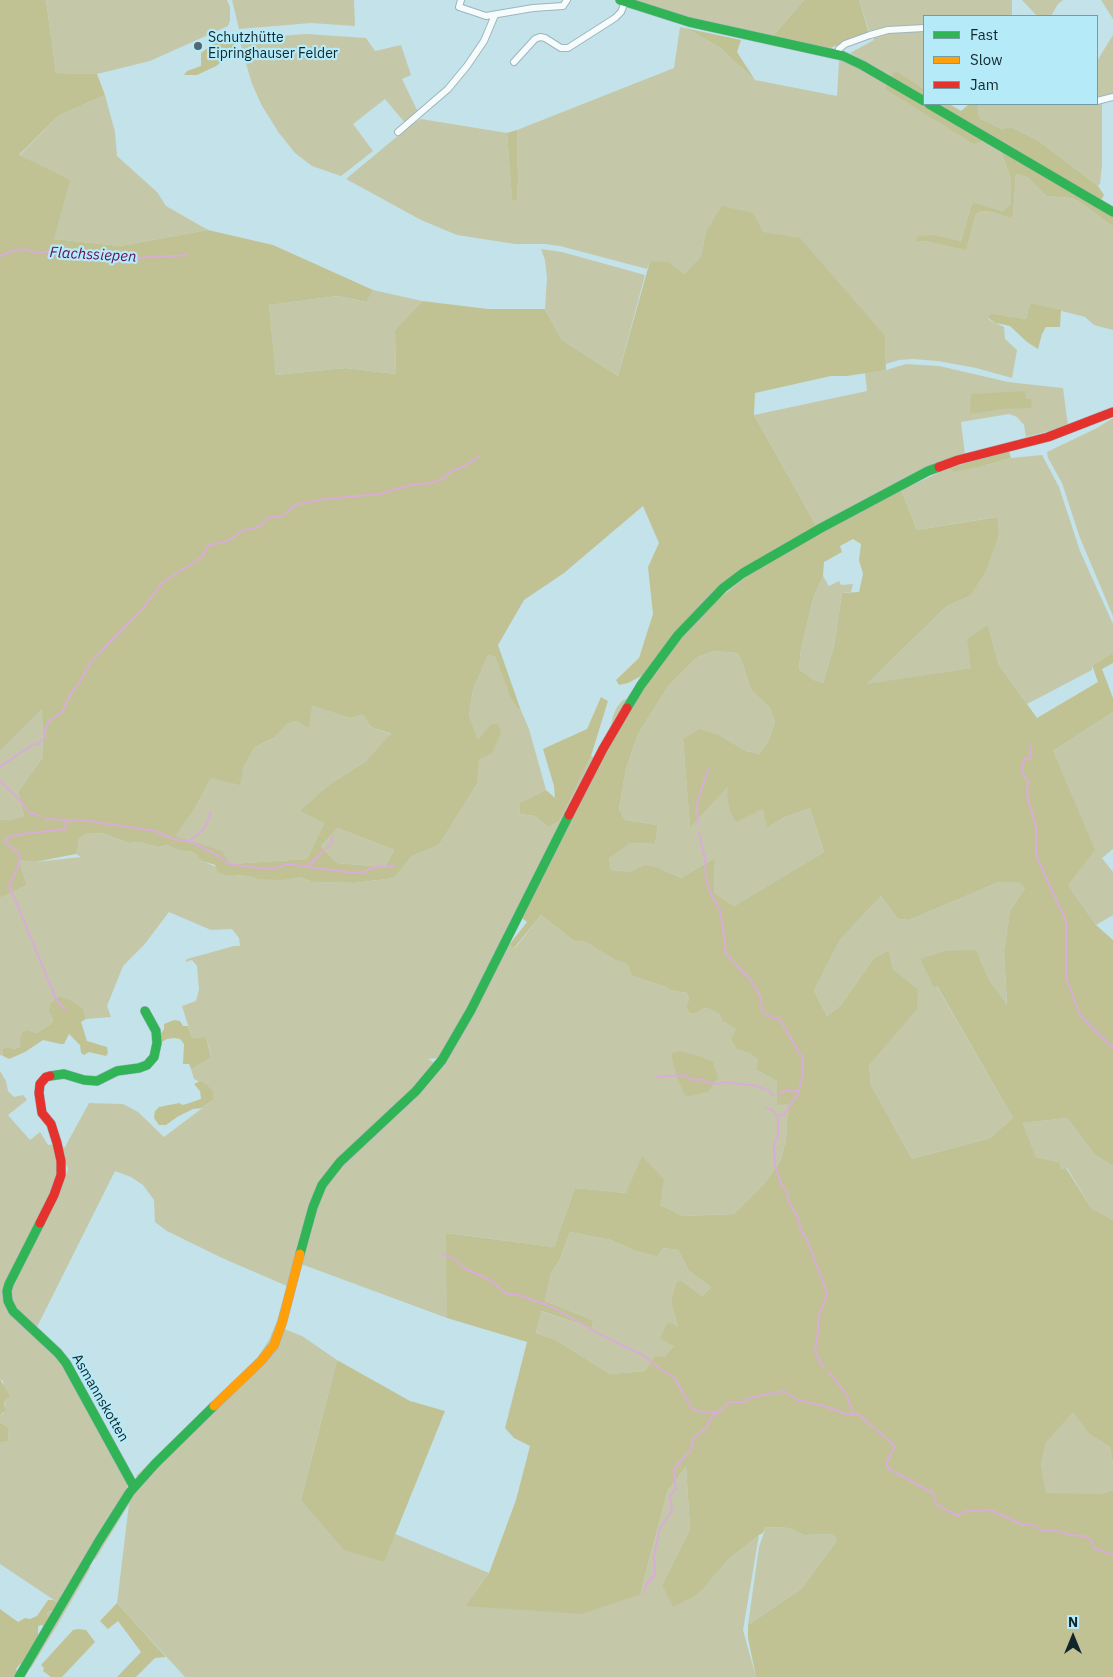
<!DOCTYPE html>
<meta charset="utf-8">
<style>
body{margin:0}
#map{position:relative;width:1113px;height:1677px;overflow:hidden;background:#c4e2ea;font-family:"IBM Plex Sans",sans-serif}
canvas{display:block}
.legend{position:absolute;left:923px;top:15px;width:175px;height:90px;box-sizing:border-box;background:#b5ebf9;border:1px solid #739ca7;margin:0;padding:6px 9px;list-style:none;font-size:15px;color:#11262b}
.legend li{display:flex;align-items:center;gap:10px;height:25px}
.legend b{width:25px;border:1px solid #739ca7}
.north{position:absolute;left:1048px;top:1612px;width:50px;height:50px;-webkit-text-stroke:4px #b5ebf9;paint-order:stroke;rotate:0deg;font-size:14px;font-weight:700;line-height:20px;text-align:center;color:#11262b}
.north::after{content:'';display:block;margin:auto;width:18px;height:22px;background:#11262b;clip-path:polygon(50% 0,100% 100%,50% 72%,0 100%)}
</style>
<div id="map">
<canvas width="1113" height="1677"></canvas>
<ul class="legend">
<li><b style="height:6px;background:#30b455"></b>Fast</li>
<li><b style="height:6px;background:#ff9f0a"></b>Slow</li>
<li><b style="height:6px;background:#e5322d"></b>Jam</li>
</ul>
<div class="north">N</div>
</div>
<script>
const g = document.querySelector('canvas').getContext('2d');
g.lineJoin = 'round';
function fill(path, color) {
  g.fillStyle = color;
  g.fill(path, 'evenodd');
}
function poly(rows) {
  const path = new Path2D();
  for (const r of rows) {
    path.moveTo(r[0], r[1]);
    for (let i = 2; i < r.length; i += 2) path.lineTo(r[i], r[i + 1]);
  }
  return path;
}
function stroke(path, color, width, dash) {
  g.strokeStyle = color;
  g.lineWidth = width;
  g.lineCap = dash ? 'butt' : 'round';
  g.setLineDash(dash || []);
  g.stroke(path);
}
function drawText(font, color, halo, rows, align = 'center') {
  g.font = font + ' "IBM Plex Sans",sans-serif';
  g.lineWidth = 4.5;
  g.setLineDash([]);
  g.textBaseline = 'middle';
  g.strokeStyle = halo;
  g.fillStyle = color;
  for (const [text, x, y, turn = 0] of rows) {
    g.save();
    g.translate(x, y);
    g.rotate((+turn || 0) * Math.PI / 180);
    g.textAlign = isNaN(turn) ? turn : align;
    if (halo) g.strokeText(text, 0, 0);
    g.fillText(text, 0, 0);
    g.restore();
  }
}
fill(poly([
 [46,0,227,0,230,7,230,20,228,26,150,61,97,74,56,73],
 [232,0,354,0,355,26,311,23,239,29],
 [634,0,804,0,773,36,682,16],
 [859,0,1012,0,1012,16,924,16,924,27,870,34],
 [1022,0,1063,0,1058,4,1051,16,1037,16],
 [1101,0,1113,0,1113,19,1103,3],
 [680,27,693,32,719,47,755,80,837,96,839,62,840,60,852,64,982,141,1000,149,1011,179,1011,204,1004,211,974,204,971,206,961,241,936,235,917,241,930,242,966,249,976,214,981,211,992,212,1010,218,1013,215,1016,174,1027,177,1046,196,1071,198,1080,202,1113,227,1113,330,1094,325,1085,317,1030,303,1026,319,990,313,988,319,1004,327,1005,339,1017,350,1012,378,976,368,938,361,913,359,899,360,886,364,885,336,706,232,701,256,684,274,650,261,647,269,560,246,545,244,515,244,457,235,421,220,346,179,412,124,421,119,507,133,512,199,517,201,518,182,517,130,674,68],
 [924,30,924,89,896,72,891,76,850,53,874,40,871,35,888,31],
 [306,34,366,38,375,51,401,45,411,75,402,79,418,112,405,123,385,99,353,124,373,151,341,176,312,166,295,153,279,133,262,106,252,84,241,46,241,39],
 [1113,35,1113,94,1097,98,1097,61],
 [105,95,115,132,117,156,157,192,166,206,208,230,120,246,54,239,19,156,58,116],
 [1102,103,1102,165,1100,184,1098,186,1039,141,1011,127,1002,129,979,118,978,104],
 [541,249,562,252,645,275,618,376,562,340,545,309,547,278,545,260],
 [373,290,422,301,395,330,396,374,345,368,276,375,269,305,338,296,365,302],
 [906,364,939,366,1008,382,1063,388,1068,426,1026,437,1024,425,1017,417,1009,414,961,422,965,455,817,527,754,415,867,391,865,373,886,370],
 [1113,418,1113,616,1080,538,1062,483,1048,458,1047,452,1097,428],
 [1042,455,1059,487,1080,551,1113,624,1113,653,1092,665,1092,670,1027,704,999,665,988,625,971,668,866,685,947,606,970,596,999,534,996,517,917,530,901,490,949,468,986,465,1011,458],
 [823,576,829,586,839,581,841,585,853,584,851,592,842,593,834,646,823,683,814,680,799,669,801,649,813,599],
 [713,651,737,653,741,659,751,690,770,708,775,722,768,742,759,754,746,751,721,736,683,739,690,826,729,786,764,808,767,828,783,818,810,808,824,852,734,906,714,893,715,858,681,878,659,868,631,872,611,870,609,857,630,843,655,844,658,825,625,820,619,809,626,769,638,734,669,685,696,658],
 [488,655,495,657,510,697,517,708,520,708,529,729,546,790,519,803,520,814,535,816,548,827,558,821,591,756,593,757,594,760,476,994,438,1058,428,1059,435,1063,408,1094,330,1169,274,1336,269,1345,265,1351,140,1476,136,1476,257,1358,269,1340,277,1321,287,1286,222,1258,167,1231,155,1222,154,1200,143,1185,131,1177,115,1171,36,1329,13,1307,9,1291,67,1172,68,1169,67,1166,65,1165,62,1147,65,1147,89,1103,123,1104,138,1112,164,1137,213,1100,206,1085,194,1079,191,1069,211,1055,206,1037,192,1038,182,1006,196,1001,199,989,197,966,192,960,185,962,187,959,234,946,240,946,239,938,232,929,211,930,169,912,144,945,123,966,107,1006,111,1017,86,1019,83,1009,49,1012,53,1019,51,1024,36,1033,28,1030,21,1046,15,1049,5,1047,2,1050,3,1056,0,1055,0,898,27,885,19,860,35,862,81,857,76,854,78,846,79,837,87,833,100,833,128,843,139,842,158,847,167,845,178,850,193,852,202,861,238,876,249,876,257,879,300,877,312,882,355,883,394,878,412,856,439,845,477,784,478,741,469,715,473,690],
 [630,697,610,730,613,716,617,707,622,701],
 [312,706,350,718,363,715,371,727,392,735,365,762,330,784,299,811,324,823,307,859,230,864,174,836,195,808,211,778,243,768,255,747,275,737,287,724,297,721],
 [42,709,43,757,18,792,24,816,10,820,0,820,0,751],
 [1113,712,1113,849,1102,858,1113,872,1113,915,1096,925,1068,885,1053,751],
 [338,828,394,850,385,867,337,863,321,846],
 [999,882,1018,882,1025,888,1010,911,1004,951,1007,1006,990,981,976,950,920,959,934,987,936,985,1013,1118,990,1138,912,1159,871,1085,869,1064,916,1009,918,989,893,969,889,950,874,958,841,1005,827,1016,814,991,840,940,881,896,898,919,909,920],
 [541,915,574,941,586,942,615,960,627,964,632,976,664,986,670,990,687,993,689,999,686,1007,696,1013,705,1008,709,1009,720,1013,722,1021,736,1029,737,1048,749,1053,759,1059,756,1070,777,1081,788,1104,786,1139,780,1162,763,1185,734,1214,683,1216,660,1205,626,1193,575,1188,554,1247,447,1233,447,1318,301,1264,321,1193,343,1164,424,1088,434,1076,452,1050,506,948,509,945,515,948],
 [0,1071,6,1081,8,1091,14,1097,23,1095,27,1100,8,1115,30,1140,40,1132,48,1145,55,1144,59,1175,5,1297,57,1354,128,1481,126,1492,51,1619,47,1615,48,1612,53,1611,57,1602,0,1564,0,1443,8,1441,9,1428,0,1422,0,1416,3,1414,6,1399,3,1381,0,1379],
 [1067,1118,1095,1155,1113,1166,1113,1220,1091,1208,1067,1168,1062,1169,1059,1162,1036,1157,1021,1123],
 [570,1232,611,1240,633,1250,663,1248,678,1250,689,1271,711,1287,702,1296,682,1281,671,1302,678,1327,674,1346,664,1357,655,1357,645,1371,610,1374,556,1340,536,1333,540,1311,592,1328,593,1320,545,1301,551,1273,559,1261],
 [284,1329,302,1336,337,1360,301,1500,383,1562,395,1534,489,1573,465,1606,641,1594,645,1575,668,1490,686,1467,690,1529,662,1585,704,1588,729,1559,759,1535,743,1630,756,1677,185,1677,117,1603,129,1504,95,1560,94,1557,129,1499,154,1470,208,1417],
 [1073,1411,1089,1434,1110,1447,1113,1464,1113,1490,1102,1494,1046,1494,1041,1464,1046,1443],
 [766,1527,789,1528,804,1535,831,1534,835,1537,836,1542,801,1589,748,1625,759,1547],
 [89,1567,91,1567,58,1624,31,1668,30,1666]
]), '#c4c8a9');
fill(poly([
 [0,0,46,0,56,73,97,74,105,95,58,116,19,155,70,180,54,239,120,246,208,230,273,245,373,290,366,302,338,296,269,305,276,375,345,368,396,374,395,330,422,301,488,309,545,309,562,340,618,376,650,261,668,262,684,274,701,256,706,232,722,206,753,213,763,232,800,238,885,336,886,370,847,376,831,376,755,393,754,415,817,527,760,558,737,574,645,674,628,683,619,685,616,680,639,658,653,614,648,567,659,543,643,506,564,573,524,600,498,645,520,708,517,708,510,697,495,657,488,655,473,690,469,715,478,740,491,724,498,724,501,733,492,753,479,759,477,784,439,845,412,856,394,878,355,883,312,882,300,877,282,880,257,879,249,876,226,875,218,872,215,865,202,861,193,852,178,850,167,845,158,847,139,842,128,843,101,833,87,833,79,838,78,846,76,854,35,862,19,860,27,885,0,898,0,820,10,820,24,816,18,792,43,757,42,709,0,751],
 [312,706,350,718,363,715,371,727,391,734,365,762,330,784,299,811,324,823,307,859,230,864,222,851,175,836,195,808,211,778,240,785,243,768,255,747,275,737,287,724,297,721,309,728],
 [338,828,394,850,385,867,337,863,321,846],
 [804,0,859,0,869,33,830,48,773,36],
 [680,27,741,40,737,52,755,80,719,47,693,32],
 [229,39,234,42,235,52,216,66,197,75,184,75,187,71,201,66,201,53,213,44],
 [896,71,924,89,924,104,949,104,961,111,969,104,978,104,979,118,1002,129,1011,127,1039,141,1098,186,1104,195,1097,207,1113,217,1113,227,1080,202,1071,198,1046,196,1027,177,1016,174,1013,215,1010,218,992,212,981,211,976,214,966,250,930,242,917,241,916,238,919,236,936,235,961,241,971,206,974,203,1003,211,1011,204,1011,179,1000,149,982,141,974,144,885,89,891,76],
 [517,130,518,182,517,201,512,200,507,133],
 [1030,303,1061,310,1060,327,1046,327,1042,334,1038,349,1027,342,1010,326,996,323,988,318,990,313,1026,319],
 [1025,391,1026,399,1031,399,1032,408,1002,409,970,414,971,394],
 [1009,451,1011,458,986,465,954,472,949,468],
 [901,490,917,530,997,517,999,534,986,571,970,596,947,606,867,684,971,668,967,639,988,625,999,665,1037,718,1098,682,1092,665,1113,653,1113,663,1102,669,1113,698,1113,712,1053,751,1095,850,1068,885,1096,925,1113,940,1113,1166,1095,1155,1067,1118,1022,1123,1036,1157,1059,1162,1062,1169,1066,1168,1091,1208,1113,1220,1113,1464,1110,1447,1089,1434,1073,1412,1046,1443,1041,1464,1046,1493,1102,1494,1113,1490,1113,1677,756,1677,748,1638,748,1625,801,1589,836,1542,835,1537,831,1534,804,1535,789,1528,766,1527,763,1533,759,1535,729,1559,704,1588,693,1597,673,1607,662,1585,690,1529,686,1467,668,1490,645,1575,641,1594,582,1614,465,1606,489,1573,516,1500,530,1446,514,1438,505,1428,527,1342,447,1318,446,1233,554,1247,575,1188,626,1193,642,1156,664,1179,660,1205,683,1216,734,1214,763,1185,780,1162,786,1139,788,1104,777,1105,777,1081,756,1070,758,1059,749,1053,737,1049,731,1039,736,1029,722,1021,720,1014,709,1009,705,1008,696,1013,690,1013,686,1007,689,999,687,993,670,990,664,986,632,976,627,964,615,960,586,942,574,941,541,915,514,948,509,945,527,922,522,918,602,759,645,685,670,651,716,601,757,568],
 [853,539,861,544,859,560,863,574,859,592,842,593,834,646,823,683,814,680,799,669,801,649,813,599,823,576,824,562,842,552,840,546],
 [713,651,737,653,741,659,751,690,770,708,775,722,768,742,759,754,746,751,721,736,700,729,683,739,690,827,728,787,727,795,730,812,736,822,763,809,767,828,783,818,810,808,824,852,734,906,714,893,715,858,681,878,659,868,645,865,631,872,611,870,609,858,630,843,655,844,658,825,625,820,619,809,626,769,638,734,669,685,696,658],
 [999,882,1018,882,1025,888,1010,911,1004,951,1007,1005,990,981,976,950,945,951,920,959,934,988,937,986,1013,1118,990,1138,912,1159,871,1085,869,1065,917,1009,918,989,893,969,889,950,874,958,841,1005,827,1016,814,991,840,940,881,896,898,919,909,920],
 [570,1232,611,1240,633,1250,657,1256,663,1248,678,1250,689,1271,711,1287,702,1296,682,1281,677,1282,671,1302,678,1327,668,1322,660,1338,674,1346,664,1357,655,1356,645,1371,610,1374,556,1340,536,1333,541,1311,592,1328,593,1320,545,1301,551,1273,559,1261],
 [601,697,608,701,591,756,559,821,548,827,535,816,520,814,519,803,546,790,555,798,554,786,543,749,587,729],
 [59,997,70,1000,83,1009,86,1019,81,1022,87,1041,107,1047,108,1053,106,1056,89,1052,84,1055,81,1053,80,1045,69,1034,64,1044,60,1044,43,1040,25,1052,9,1059,3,1056,2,1050,5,1047,15,1049,21,1046,20,1041,22,1032,28,1030,36,1033,51,1024,53,1019,49,1012,50,1004],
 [174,1020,180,1021,183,1026,188,1026,192,1038,206,1037,211,1057,191,1069,189,1064,183,1064,184,1044,180,1039,174,1038,167,1039,160,1043,159,1037,164,1029,164,1024],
 [679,1051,702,1057,713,1062,718,1078,708,1092,686,1097,678,1081,671,1054],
 [200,1081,207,1085,213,1092,213,1100,202,1108,193,1109,177,1117,166,1125,159,1125,154,1118,155,1111,159,1107,179,1103,183,1105,201,1099,200,1091,194,1084],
 [337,1360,410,1401,445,1411,384,1562,344,1550,301,1500],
 [0,1379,10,1396,6,1399,4,1405,6,1409,0,1416],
 [0,1422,9,1428,8,1441,0,1443],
 [48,1600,53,1600,57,1602,57,1607,55,1610,48,1612,47,1614,51,1619,47,1626,40,1625,38,1627,38,1635,41,1637,26,1662,20,1664,16,1669,18,1673,15,1677,0,1677,0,1609,18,1622,25,1618,30,1619,37,1616],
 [117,1603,166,1657,155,1658,136,1677,117,1677,141,1652,118,1621,108,1629,100,1621],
 [78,1629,86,1630,95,1642,62,1677,51,1677,43,1671,44,1668,41,1665,73,1630]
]), '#c1c294');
stroke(poly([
 [0,256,12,251,22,249,38,253,50,251,80,253,113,253,137,258,187,255],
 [1031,745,1030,759,1024,759,1022,773,1028,780,1027,795,1036,827,1036,856,1066,921,1066,978,1080,1015,1113,1048],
 [0,767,32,745,39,744,45,737,45,729,49,721,63,711,70,695,80,682,90,663,143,608,163,582,202,557,209,545,228,541,243,530,255,528,262,525,267,518,283,516,295,505,325,499,379,494,411,485,431,483,442,479,452,471,461,468,479,457],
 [0,781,17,797,29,812,39,816],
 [45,819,89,821,155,831,174,839,189,841,217,855,229,864,267,869,276,868,288,864,352,873,364,872,377,866,389,867,395,865],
 [65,820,66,829,23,834,8,837,5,842,18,852,20,858,18,867,9,885,56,999,65,1010],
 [698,825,697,804,703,784,709,769],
 [699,833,705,859,706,879,711,894,720,910,725,942,725,952,752,982,761,998,762,1011,772,1018,779,1018,803,1059,803,1072,798,1095,795,1097,784,1115,778,1116,778,1137,774,1143,774,1151,775,1164,781,1183,787,1192,788,1200,799,1219,800,1230,806,1237,827,1293,818,1319,818,1330,815,1351,821,1364,824,1367],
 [190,840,201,832,207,823,211,811],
 [308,866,331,844,333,836],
 [657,1077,685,1075,690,1079,697,1080,702,1079,708,1083,717,1084,724,1082,747,1085,753,1085,768,1090,774,1096],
 [779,1094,785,1091,798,1091],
 [766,1108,771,1109,778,1116],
 [442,1254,454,1258,464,1268,490,1280,507,1294,519,1295,552,1307,605,1337,643,1355,660,1369,674,1377,692,1409,702,1412,717,1413,730,1402,744,1402,749,1398,784,1391,798,1400,824,1406,846,1414,853,1415],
 [829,1372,847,1395,853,1415,858,1414,895,1446,886,1463,889,1469,933,1493,936,1504,939,1506,958,1516,967,1510,975,1511,990,1510,1023,1525,1031,1524,1043,1531,1048,1530,1064,1532,1070,1535,1085,1536,1091,1540,1094,1548,1113,1555],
 [644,1592,647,1583,655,1575,654,1556,660,1528,672,1511,670,1496,676,1489,674,1476,675,1467,691,1450,693,1438,707,1427,711,1418,716,1414]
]), '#d8add7', 2);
const street = poly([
 [461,0,459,7,486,16,533,8,563,6,567,0],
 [837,54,839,49,845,44,870,35,888,30,924,28],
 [514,62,535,39,540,37,545,38,561,48,568,48,615,18,621,12,625,2],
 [1097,101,1113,97],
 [398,132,448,89,467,66,484,41,495,15]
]);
const fast = poly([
 [620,0,689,22,843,56,862,65,924,101],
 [929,104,1113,212],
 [627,708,641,685,678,635,723,588,743,573,821,528,928,471,939,467],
 [50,1076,64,1074,84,1080,97,1081,117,1071,139,1068,147,1065,154,1057,157,1043,156,1031,145,1011],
 [40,1223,9,1284,7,1291,8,1301,13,1311,58,1353,66,1363,134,1487],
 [300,1254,313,1207,322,1185,340,1162,416,1091,442,1060,471,1010,569,815],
 [19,1677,99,1541,130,1492,155,1464,214,1406]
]);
const slow = poly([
 [214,1406,261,1361,274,1345,282,1323,300,1254]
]);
const jam = poly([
 [939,467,958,460,1048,437,1113,412],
 [569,815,603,749,627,708],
 [40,1223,54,1195,61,1175,61,1161,57,1143,51,1124,42,1113,39,1093,40,1084,46,1077,50,1076]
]);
stroke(street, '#9eb5bc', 8);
stroke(fast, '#9eb5bc', 10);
stroke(slow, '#9eb5bc', 10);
stroke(jam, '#9eb5bc', 10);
stroke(street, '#f6fbfc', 6);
stroke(fast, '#30b455', 9);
stroke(slow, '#ff9f0a', 9);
stroke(jam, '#e5322d', 9);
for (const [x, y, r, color] of [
 [198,46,5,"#50686e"]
]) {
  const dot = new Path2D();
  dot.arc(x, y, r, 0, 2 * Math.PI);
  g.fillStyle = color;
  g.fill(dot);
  stroke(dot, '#b5ebf9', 2);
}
drawText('14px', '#11262b', '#b5ebf9', [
 ["Schutzhütte",208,38],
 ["Eipringhauser Felder",208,54]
], 'left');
drawText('14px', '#11262b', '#b5ebf9', [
 ["Asmannskotten",100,1398,60]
]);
drawText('italic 15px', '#640c57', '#b5ebf9', [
 ["Flachssiepen",93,255,3]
]);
</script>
